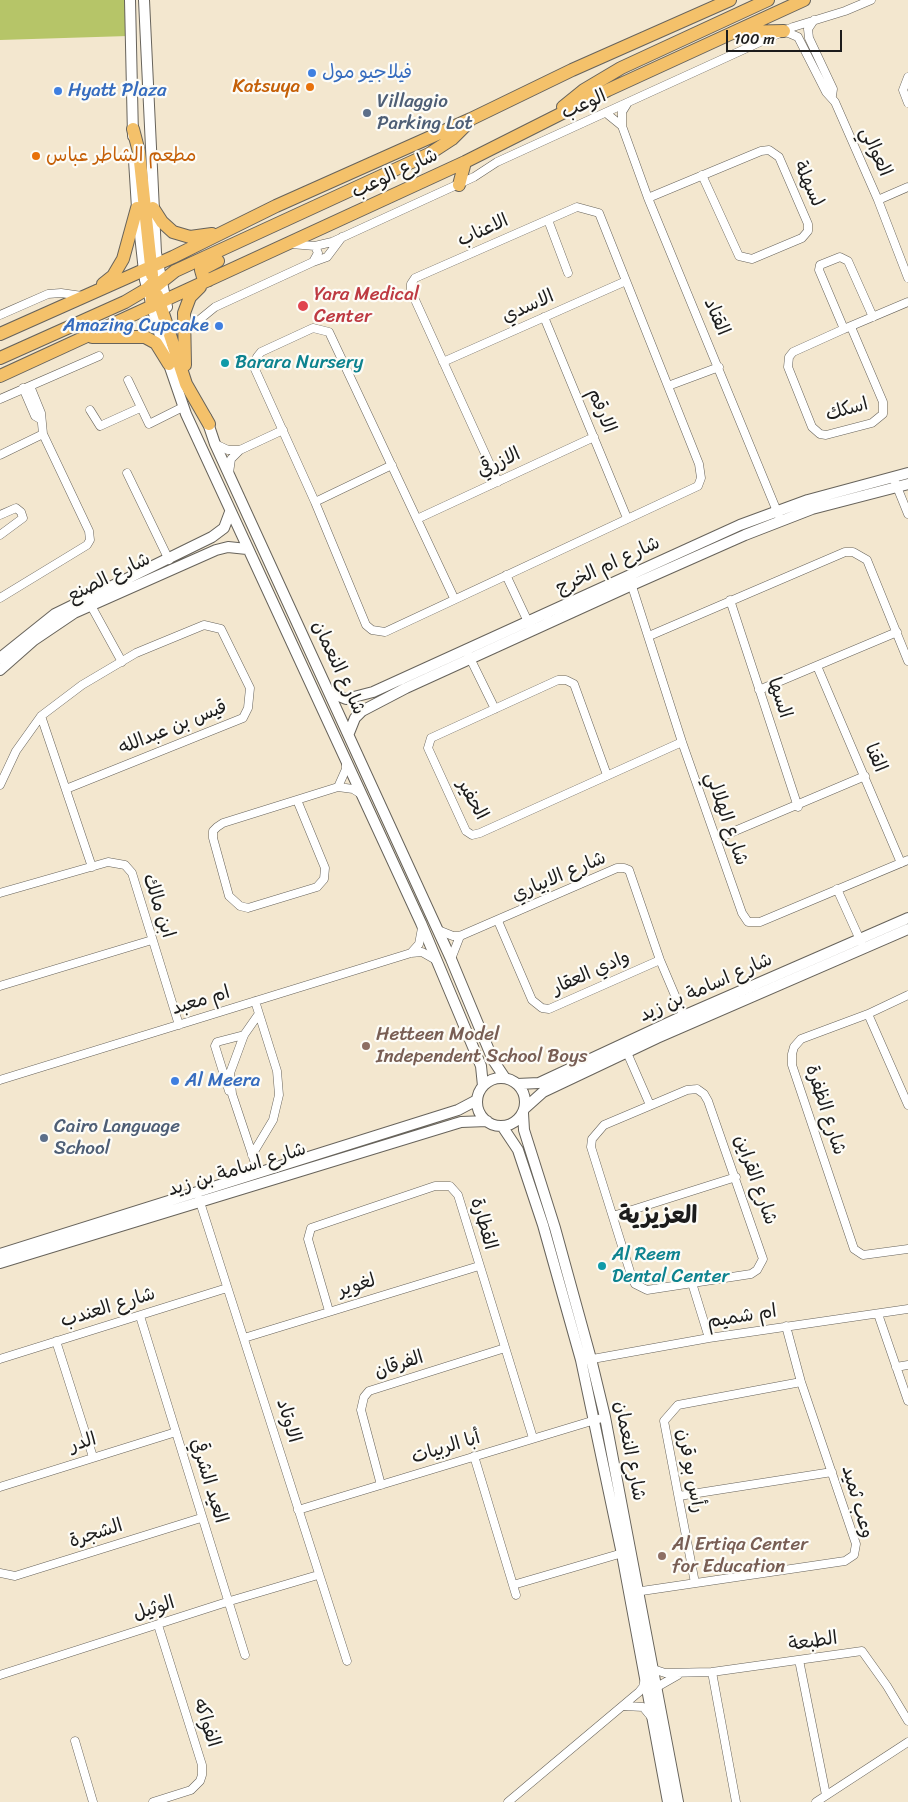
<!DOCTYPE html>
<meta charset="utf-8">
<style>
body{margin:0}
#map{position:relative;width:908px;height:1802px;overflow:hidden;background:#f3e7cf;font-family:Sriracha,sans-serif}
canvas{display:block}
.scale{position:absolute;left:726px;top:30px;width:116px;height:22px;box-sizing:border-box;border:2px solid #1c1c1c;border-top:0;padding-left:6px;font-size:15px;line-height:18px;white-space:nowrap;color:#1c1c1c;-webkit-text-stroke:4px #fdfcf7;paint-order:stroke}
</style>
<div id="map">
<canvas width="908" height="1802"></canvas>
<div class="scale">100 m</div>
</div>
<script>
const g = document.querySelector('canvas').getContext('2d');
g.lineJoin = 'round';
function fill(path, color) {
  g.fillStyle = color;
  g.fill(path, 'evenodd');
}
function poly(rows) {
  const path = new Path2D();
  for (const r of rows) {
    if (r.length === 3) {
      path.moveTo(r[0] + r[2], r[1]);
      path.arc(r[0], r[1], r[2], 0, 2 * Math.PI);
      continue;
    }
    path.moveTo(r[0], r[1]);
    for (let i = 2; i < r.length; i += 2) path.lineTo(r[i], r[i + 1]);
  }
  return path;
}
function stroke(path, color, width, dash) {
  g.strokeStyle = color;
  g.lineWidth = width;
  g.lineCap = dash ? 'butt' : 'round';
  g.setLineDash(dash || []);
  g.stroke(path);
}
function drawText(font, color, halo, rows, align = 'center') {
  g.font = font + ' Sriracha,"Playpen Sans Arabic",sans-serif';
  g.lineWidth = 4.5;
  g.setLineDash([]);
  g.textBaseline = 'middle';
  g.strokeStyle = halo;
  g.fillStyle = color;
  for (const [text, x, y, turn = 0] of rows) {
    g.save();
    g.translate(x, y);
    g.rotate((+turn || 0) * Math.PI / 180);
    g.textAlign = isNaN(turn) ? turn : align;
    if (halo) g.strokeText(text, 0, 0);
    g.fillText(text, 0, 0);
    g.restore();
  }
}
fill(poly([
 [0,0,127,0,128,36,0,40]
]), '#b6c568');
const minor = poly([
 [814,20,808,29,809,38,833,89,832,96],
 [784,31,798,37,826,92,835,102,878,200,908,278],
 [908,77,903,90,908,103],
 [627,104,622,112,622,126,648,198,781,521],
 [606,113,622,126],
 [648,198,761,151,769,150,779,157,808,224,808,231,802,238,752,259,739,256,702,175],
 [878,200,908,187],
 [548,220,568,273],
 [291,244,315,246,332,242,474,177,497,162,793,27,845,11,871,0],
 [313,262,327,257,342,237],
 [0,315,48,294,61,293,82,296],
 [544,317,627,518],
 [193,325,215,307,313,262,318,253,315,246],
 [851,327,883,402,883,414,872,423,826,435,820,434,812,427,788,367,789,357,793,352,844,329,908,302],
 [844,329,819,270,820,265,840,257,848,261,873,317],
 [443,362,626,281],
 [128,380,149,424,183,407],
 [668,386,719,367],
 [23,388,35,416,40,419],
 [0,399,99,356],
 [90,410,100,426,140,408],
 [215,444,228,450,240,450,283,430],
 [0,455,43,434],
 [127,473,169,560],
 [229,473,231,459,240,450],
 [893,477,908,514],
 [315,502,392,465],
 [0,515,16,508,21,512,23,518,0,535],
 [417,519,594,437],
 [506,575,530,626],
 [630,580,682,742,742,913,748,922,760,922,908,860],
 [0,598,87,545,90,540,89,531,43,434,41,413,30,386],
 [454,598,329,332,313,328,261,352,257,357,254,367,315,502,366,625,372,630,385,632,698,486,701,478,699,464,599,213,577,207,415,278,411,284,411,291,498,482],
 [730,600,798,807],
 [89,602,122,662],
 [649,636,845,552,853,552,867,560,908,661],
 [468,654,495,709],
 [817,666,901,863],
 [759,690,897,632],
 [41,716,92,867],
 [607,775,574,684,566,680,558,680,431,738,428,748,466,831,472,835,480,833,682,742],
 [0,785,16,751,41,716,82,685,136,653,204,625,221,629,250,688,248,708,243,718,66,789],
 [338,787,346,769,346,763],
 [297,800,325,868,324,879,317,887,248,908,240,906,229,896,213,838,213,831,217,827,223,823,338,787,353,789,361,794],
 [716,839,865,776],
 [837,889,861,942],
 [0,893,108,862,125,865,132,873,179,1025],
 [498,921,532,1000,542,1008,549,1009,660,960],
 [438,930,453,936,460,936,617,868,624,868,629,870,660,960,685,1019],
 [411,953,419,944,422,928],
 [451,959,460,936],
 [0,986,152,940],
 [908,995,868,1014,801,1039,794,1047,792,1054,792,1065,854,1249,863,1255,908,1249],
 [868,1014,908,1105],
 [625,1048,650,1105],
 [0,1080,411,953,422,952,436,960],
 [697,1089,704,1094,708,1101,763,1259,757,1270,751,1274,647,1290,635,1284,632,1278,591,1147,592,1139,604,1125,687,1090,697,1089],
 [229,1091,215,1046,217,1042,244,1035],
 [252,1155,273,1120,279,1095,277,1071,255,1001],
 [258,1172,232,1094,230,1073,244,1035,258,1015],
 [199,1199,347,1661],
 [613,1216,736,1177],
 [692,1283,709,1338],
 [329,1311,308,1239,311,1228,435,1186,450,1186,458,1195,533,1438],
 [878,1314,908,1401],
 [140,1316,245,1655],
 [244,1338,479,1266],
 [56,1341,93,1457],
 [0,1359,227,1288],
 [587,1360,709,1338,908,1309],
 [896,1367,908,1365],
 [474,1456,516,1595],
 [381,1485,361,1410,364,1397,369,1391,505,1348],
 [0,1487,176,1432],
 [679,1496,832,1472],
 [298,1510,605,1417],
 [0,1573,15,1576,201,1518],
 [695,1583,664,1421,678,1405,801,1382],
 [513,1585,626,1552],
 [635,1592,845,1561,854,1555,856,1544,801,1382,786,1326],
 [799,1660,826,1795],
 [653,1669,665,1673,712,1672,862,1651,887,1686,908,1721],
 [712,1672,736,1802],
 [0,1675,230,1601,318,1575],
 [657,1687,678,1675],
 [624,1706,643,1707,652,1718],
 [75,1741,93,1802],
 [153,1802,191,1790,200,1781,202,1775,202,1765,158,1625],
 [508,1802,639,1692,643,1687,645,1679],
 [816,1802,908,1742]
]);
const tertiary = poly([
 [130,0,133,136],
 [144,0,156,253,167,307],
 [134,160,137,208,145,280,163,347,186,414,421,923,481,1066,483,1086],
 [206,417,215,444,451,959,493,1060,505,1078],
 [0,658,55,614,212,537,224,528,230,512],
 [0,670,34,640,74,613,216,550,228,547,247,549],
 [329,692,346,699,373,692,740,525,808,500,908,473],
 [349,733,355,718,362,711,406,688,632,585,745,535,812,509,908,484],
 [501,1102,24],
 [517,1084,539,1083,683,1016,908,918],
 [524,1109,543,1092,657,1038,908,929],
 [523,1113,524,1130,555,1228,591,1359,605,1417,678,1802],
 [502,1126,518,1150,543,1225,581,1360,622,1554,668,1802],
 [0,1254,458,1110,477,1100],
 [0,1263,461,1122,487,1121]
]);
const primary = poly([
 [738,32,784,31],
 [563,107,584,90,621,68,768,0],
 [133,129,139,152,152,275],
 [459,185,465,162],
 [153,208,162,222,173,232,190,237,212,234],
 [209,280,203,277,201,270,218,261],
 [103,284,113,276,123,259,137,208],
 [157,295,186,384,209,424],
 [151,307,152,296,155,287,175,271,429,154,452,139,468,123],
 [0,334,173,257,276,206,471,119,572,70,730,0],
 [92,337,145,337,156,343,169,364],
 [0,358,125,302,147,289,155,281],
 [185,365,184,313,190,297,200,287],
 [0,376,465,162,608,90,804,0]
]);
stroke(minor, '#67635b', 9);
stroke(tertiary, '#67635b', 12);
stroke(primary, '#67635b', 14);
stroke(minor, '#fff', 8);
stroke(tertiary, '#fff', 10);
stroke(primary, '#f4c16a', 12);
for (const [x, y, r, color] of [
 [312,73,5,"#3f7fe0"],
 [310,87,5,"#e8710a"],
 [58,91,5,"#3f7fe0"],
 [367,113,5,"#5c6f8a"],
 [36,156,5,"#e8710a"],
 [303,306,6,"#e0444e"],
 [219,326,5,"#3f7fe0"],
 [225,363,5,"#0f9aa8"],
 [366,1046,5,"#8d6e63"],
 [175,1081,5,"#3f7fe0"],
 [44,1138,5,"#5c6f8a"],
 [602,1266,5,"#0f9aa8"],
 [662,1556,5,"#8d6e63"]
]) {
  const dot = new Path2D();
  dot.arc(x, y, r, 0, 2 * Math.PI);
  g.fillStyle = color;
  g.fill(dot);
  stroke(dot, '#fdfcf7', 2);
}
drawText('19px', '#366cbe', '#fdfcf7', [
 ["فيلاجيو مول",322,73],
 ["Hyatt Plaza",68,91],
 ["Amazing Cupcake",209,326,"right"],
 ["Al Meera",185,1081]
], 'left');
drawText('19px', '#c56008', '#fdfcf7', [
 ["Katsuya",300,87],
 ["مطعم الشاطر عباس",46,156,"left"]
], 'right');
drawText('19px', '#4e5e75', '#fdfcf7', [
 ["Villaggio",377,102],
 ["Parking Lot",377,124],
 ["Cairo Language",54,1127],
 ["School",54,1149]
], 'left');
drawText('19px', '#1c1c1c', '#fdfcf7', [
 ["الوعب",584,105,-24],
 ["العوالي",875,152,66],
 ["شارع الوعب",395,174,-25],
 ["لسهلة",808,184,66],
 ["الاعناب",483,231,-24],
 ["الاسدي",528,307,-24],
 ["القتاد",716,317,67],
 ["اسكك",847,410,-16],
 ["الارقم",601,411,68],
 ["الازرقي",499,463,-25],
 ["شارع ام الخرج",608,566,-25],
 ["شارع الصنع",109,578,-26],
 ["شارع النعمان",338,668,65],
 ["السها",779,698,72],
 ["قيس بن عبدالله",173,728,-22],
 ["القنا",875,758,67],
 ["الحفير",472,800,61],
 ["شارع الهلالي",726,819,71],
 ["شارع الابياري",559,877,-23],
 ["ابن مالك",158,906,72],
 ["وادي العقار",591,973,-24],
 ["شارع اسامة بن زيد",706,988,-24],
 ["ام معبد",201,1001,-17],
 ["شارع الظفرة",825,1110,72],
 ["شارع اسامة بن زيد",237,1170,-17],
 ["شارع القراين",755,1180,70],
 ["القطارة",483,1224,74],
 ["لغوير",357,1286,-17],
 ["شارع العندب",108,1308,-17],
 ["ام شميم",742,1317,-9],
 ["الفرقان",399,1365,-18],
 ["الاوتاد",288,1421,73],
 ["الدر",83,1443,-17],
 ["أبا الربيات",446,1448,-17],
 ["شارع النعمان",629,1451,79],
 ["رأس بو قرن",690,1471,79],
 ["العيد الشرقي",208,1481,73],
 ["وعب ثميد",857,1502,74],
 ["الشجرة",96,1534,-18],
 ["الوثيل",154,1609,-18],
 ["الطبعة",813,1642,-8],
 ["الفواكه",206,1723,72]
]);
drawText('19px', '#be3a42', '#fdfcf7', [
 ["Yara Medical",314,295],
 ["Center",314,317]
], 'left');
drawText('19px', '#0d838f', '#fdfcf7', [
 ["Barara Nursery",235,363],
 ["Al Reem",612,1255],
 ["Dental Center",612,1277]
], 'left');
drawText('19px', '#785e54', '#fdfcf7', [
 ["Hetteen Model",376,1035],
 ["Independent School Boys",376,1057],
 ["Al Ertiqa Center",672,1545],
 ["for Education",672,1567]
], 'left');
drawText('bold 24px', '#1c1c1c', '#fdfcf7', [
 ["العزيزية",658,1217]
]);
</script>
